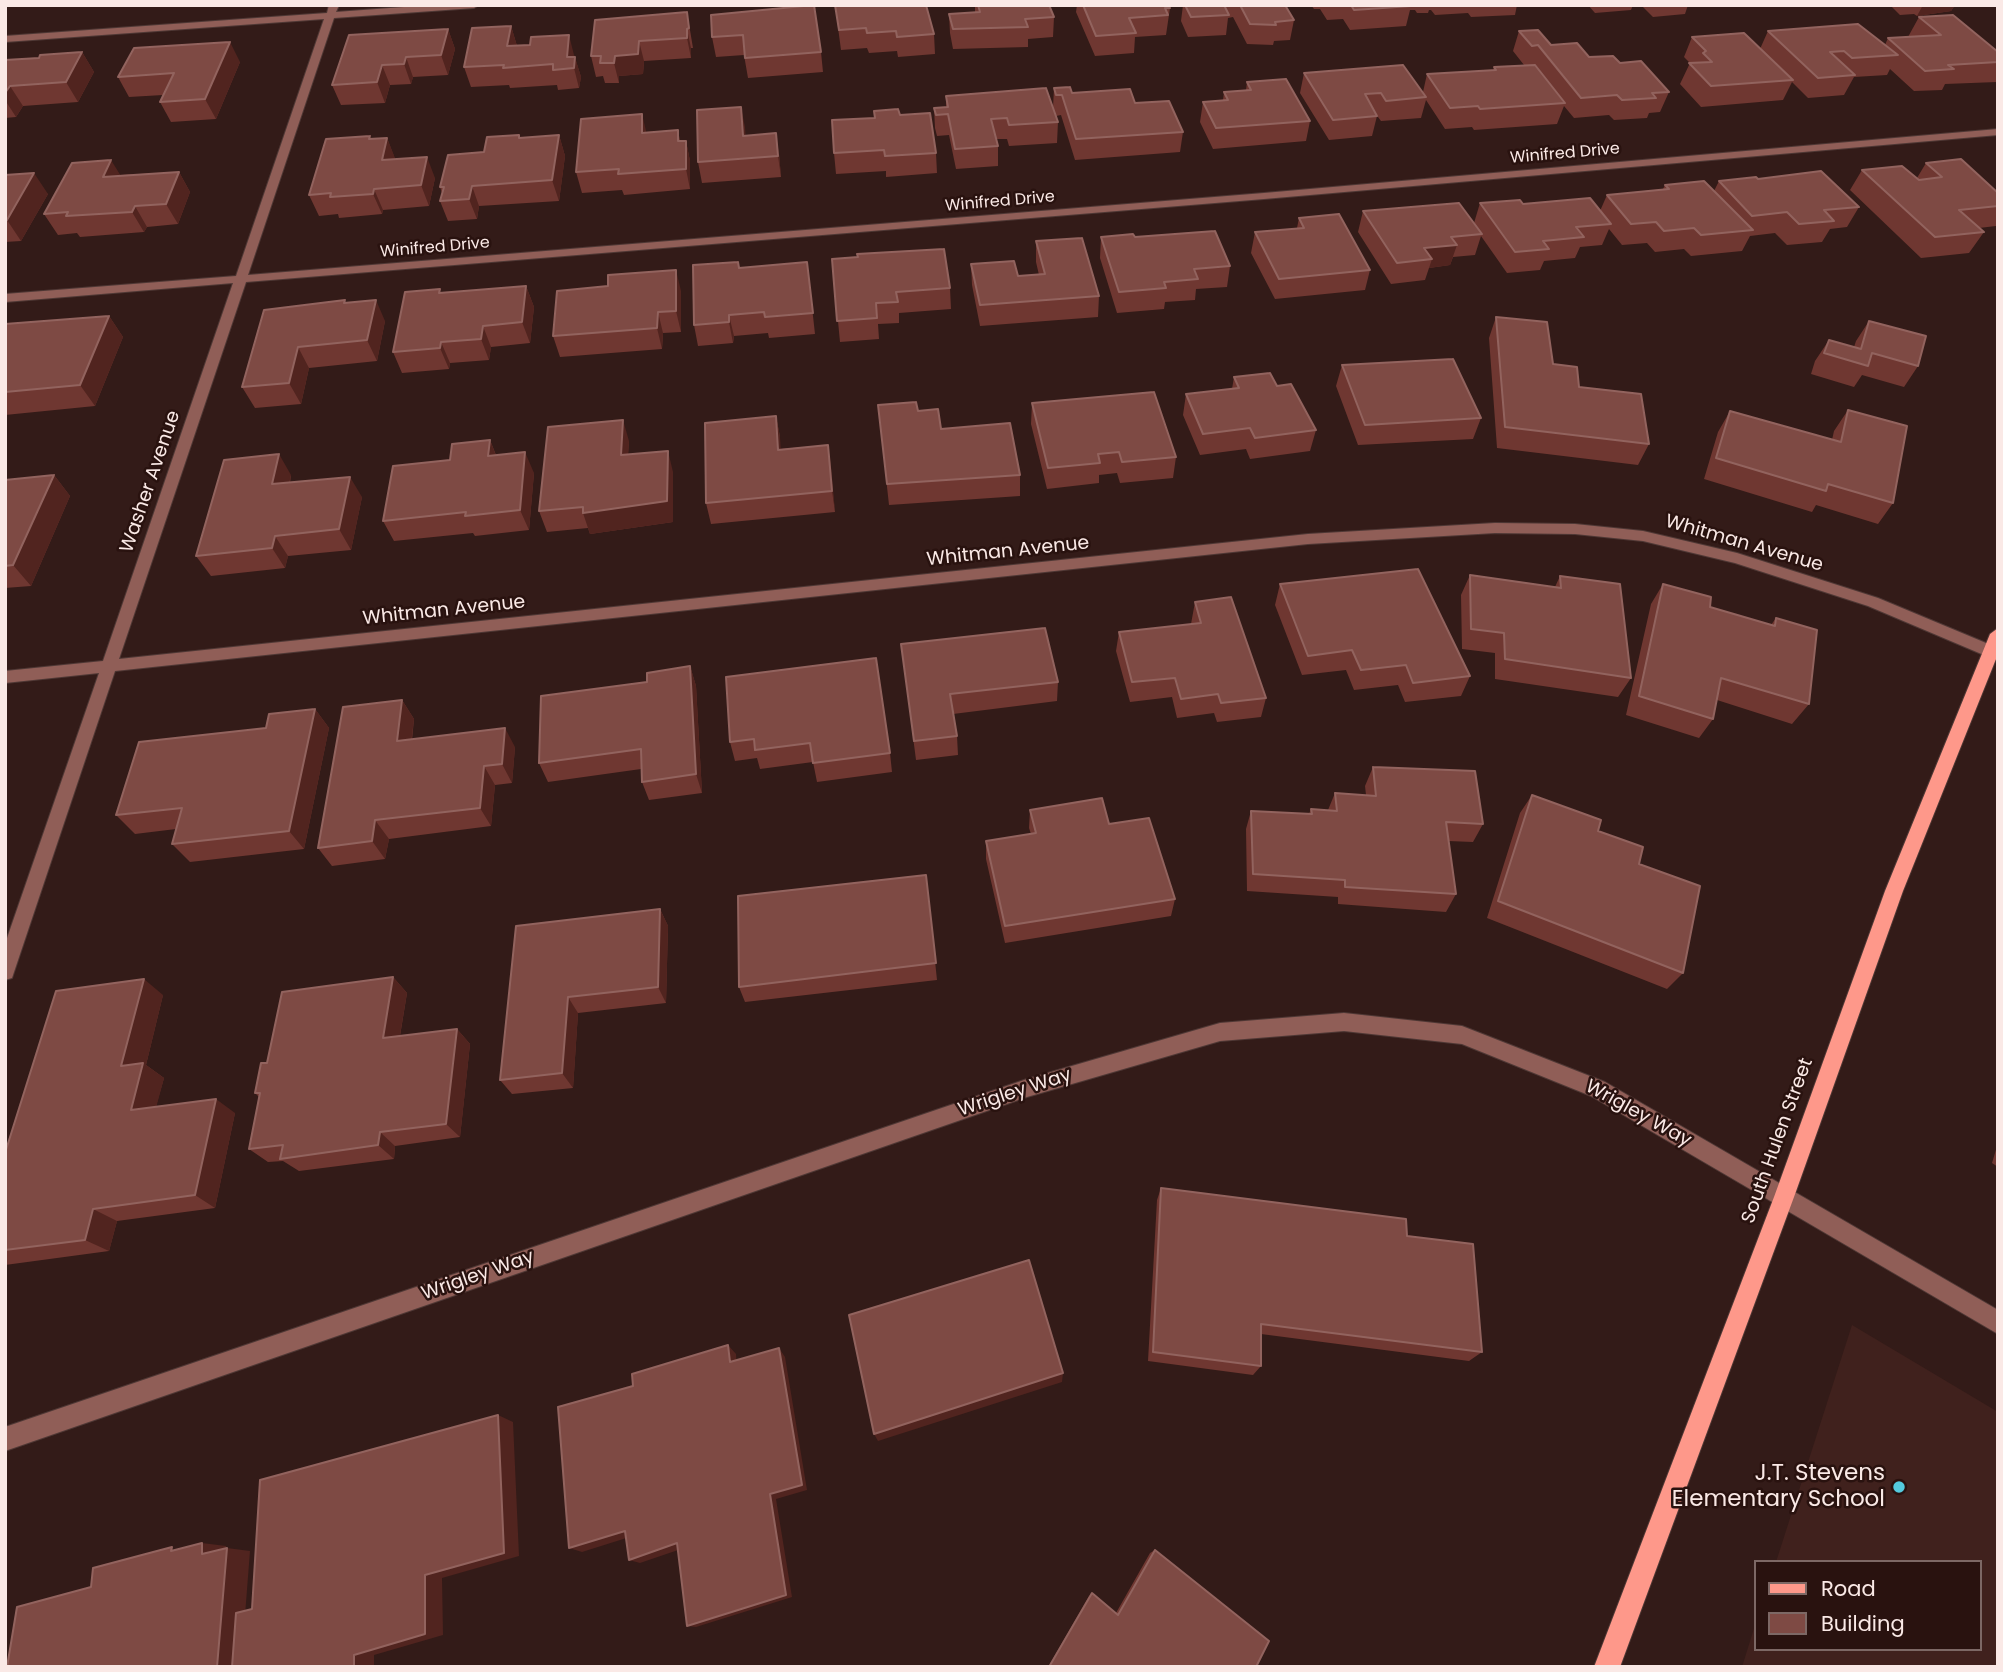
<!DOCTYPE html>
<style>
body{margin:0}
#map{position:relative;width:2003px;height:1672px;overflow:hidden;background:#331b18;font-family:Poppins,sans-serif}
canvas{display:block}
.frame{position:absolute;inset:0;border:7px solid #fae9e6;pointer-events:none}
.legend{position:absolute;left:1754px;top:1560px;width:228px;height:91px;box-sizing:border-box;background:#29120f;border:2px solid #7d6865;margin:0;padding:9px 12px;list-style:none;font-size:21px;color:#fae9e6}
.legend li{display:flex;align-items:center;gap:14px;height:35px}
.legend b{width:35px;border:2px solid #7d6865}
</style>
<div id="map">
<canvas width="2003" height="1672"></canvas>
<div class="frame"></div>
<ul class="legend">
<li><b style="height:9px;background:#fe988a"></b>Road</li>
<li><b style="height:19px;background:#7e4a44"></b>Building</li>
</ul>
</div>
<script>
const g = document.querySelector('canvas').getContext('2d');
g.lineJoin = 'round';
function fill(path, color) {
  g.fillStyle = color;
  g.fill(path, 'evenodd');
}
function poly(rows) {
  const path = new Path2D();
  for (const r of rows) {
    path.moveTo(r[0], r[1]);
    for (let i = 2; i < r.length; i += 2) path.lineTo(r[i], r[i + 1]);
  }
  return path;
}
function stroke(path, color, width, dash) {
  g.strokeStyle = color;
  g.lineWidth = width;
  g.lineCap = dash ? 'butt' : 'round';
  g.setLineDash(dash || []);
  g.stroke(path);
}
function drawText(font, color, halo, rows, align = 'center') {
  g.font = font + ' Poppins,sans-serif';
  g.lineWidth = 5;
  g.setLineDash([]);
  g.textBaseline = 'middle';
  g.strokeStyle = halo;
  g.fillStyle = color;
  for (const [text, x, y, turn = 0] of rows) {
    g.save();
    g.translate(x, y);
    g.rotate((+turn || 0) * Math.PI / 180);
    g.textAlign = isNaN(turn) ? turn : align;
    if (halo) g.strokeText(text, 0, 0);
    g.fillText(text, 0, 0);
    g.restore();
  }
}
fill(poly([
 [1852,1325,1998,1412,1998,1667,1742,1667,1756,1622,1756,1649,1980,1649,1980,1562,1776,1562]
]), '#40211d');
const minor = poly([
 [329,5,339,5,336,12,431,5,479,5,474,8,334,18,248,275,1264,193,1998,129,1998,135,1264,199,246,282,119,659,1308,534,1495,523,1575,524,1643,531,1737,553,1878,598,1998,648,1998,661,1868,606,1735,563,1643,541,1575,534,1495,533,1308,544,115,671,14,972,12,978,5,980,5,944,99,673,5,683,5,671,103,661,233,283,5,302,5,294,236,276,324,19,5,42,5,36,327,13,329,5],
 [1344,1013,1462,1026,1605,1082,1998,1310,1998,1334,1591,1096,1462,1044,1344,1031,1220,1041,1027,1097,5,1451,5,1427,1027,1079,1220,1023,1344,1013]
]);
const major = poly([
 [1998,628,1998,654,1903,891,1794,1197,1620,1667,1594,1667,1774,1197,1885,891,1990,634,1998,628]
]);
stroke(minor, '#4f3835', 2);
stroke(major, '#4f3835', 2);
fill(minor, '#905e57');
fill(major, '#fe988a');
fill(poly([
 [835,5,934,34,935,54,898,57,897,51,869,53,867,48,841,50],
 [975,5,1049,5,1054,17,1053,37,1028,39,1028,47,953,49,950,33,949,14,975,12],
 [1077,5,1168,5,1170,8,1166,35,1135,37,1134,53,1095,56,1076,12],
 [1183,5,1285,5,1294,20,1290,40,1274,41,1273,45,1247,44,1233,17,1228,18,1226,35,1188,37,1181,21],
 [1311,5,1517,5,1515,15,1471,17,1468,13,1435,15,1431,10,1429,10,1428,13,1417,13,1415,10,1410,10,1406,26,1350,30,1343,19,1327,20,1320,9,1314,9],
 [1588,5,1633,5,1631,10,1595,13],
 [1641,5,1688,5,1685,14,1653,17],
 [1890,5,1955,5,1951,11,1917,16,1914,14,1900,15],
 [687,12,693,48,691,48,691,58,644,61,643,74,619,76,619,83,605,83,603,76,596,77,591,56],
 [711,15,821,52,823,72,748,78,744,55,716,57,712,37],
 [1919,17,1998,52,1997,82,1945,84,1942,90,1914,91,1890,69,1887,75,1854,77,1844,95,1808,98,1792,82,1783,100,1701,107,1680,84,1690,63,1684,57,1692,37,1760,49,1768,31,1885,45,1888,38,1908,37],
 [511,26,517,46,574,55,581,77,579,88,558,90,557,85,510,88,509,85,471,87,464,67],
 [448,29,455,49,448,75,413,77,411,84,390,85,385,103,341,105,332,85],
 [1519,31,1551,45,1589,57,1620,63,1669,92,1660,112,1649,113,1647,118,1614,120,1609,115,1574,118,1564,106,1557,124,1474,130,1472,127,1445,129,1426,100,1421,118,1381,121,1375,113,1377,116,1372,136,1329,140,1300,93,1304,73,1423,92,1427,74,1493,70,1494,67,1524,65,1513,51],
 [82,52,94,72,78,102,23,106,16,117,5,118,5,60,39,58],
 [240,62,216,119,171,122,160,102,163,95,129,97,118,77],
 [1247,82,1310,121,1306,141,1213,149,1200,122,1203,102,1223,100,1224,92,1246,90],
 [1054,88,1072,93,1135,103,1183,132,1180,152,1075,160,1061,115,1056,116,1058,122,1057,143,1009,146,1007,139,996,139,998,146,998,166,956,169,949,135,937,136,935,128,934,108,946,107,946,96,1053,108],
 [741,107,745,135,779,154,781,177,702,183,698,162],
 [900,115,936,153,937,173,886,177,886,171,836,174,834,153,874,118],
 [678,130,680,141,686,141,690,161,690,189,624,195,622,190,582,193,576,172,646,132],
 [559,135,565,156,559,201,479,206,477,219,448,221,440,201,442,193,440,187,484,152,520,138],
 [387,138,395,159,435,178,429,206,383,210,382,214,339,218,338,214,319,216,309,195,371,139],
 [1926,163,1998,193,1998,223,1996,226,1979,228,1984,232,1969,253,1921,258,1850,190,1862,170,1917,178],
 [179,172,190,192,178,224,147,227,144,232,80,237,77,233,58,235,44,214,120,175],
 [5,175,48,194,21,241,5,242],
 [1758,179,1859,207,1847,227,1830,229,1822,242,1787,245,1775,233,1750,236,1742,251,1691,256,1684,249,1655,252,1647,243,1622,245,1609,229,1602,245,1580,247,1575,258,1544,261,1540,270,1507,273,1481,236,1475,255,1453,257,1450,265,1429,268,1425,280,1391,284,1358,232,1363,211,1474,223,1480,203,1523,204,1600,211,1607,195,1663,189,1665,185,1714,191,1719,181],
 [1299,218,1370,270,1365,290,1275,299,1251,253,1255,232,1297,228],
 [1101,237,1135,237,1230,266,1227,287,1196,289,1195,300,1165,302,1164,309,1117,313,1100,258],
 [1036,241,1099,296,1098,317,980,326,972,285,971,264,1018,276,1039,275,1036,262],
 [832,259,950,288,951,309,899,313,899,323,878,324,879,339,840,342],
 [738,262,739,268,807,262,815,334,769,338,768,333,734,336,733,343,698,346,694,325],
 [526,286,534,307,530,343,491,347,489,360,450,363,449,369,402,373,393,352,441,293],
 [681,291,681,332,663,333,662,349,560,357,553,336],
 [346,303,385,321,377,361,309,368,301,404,255,408,242,387],
 [109,316,123,337,95,406,5,415,5,324],
 [1496,317,1553,364,1579,387,1649,444,1638,465,1497,448,1489,338],
 [1869,321,1918,366,1904,387,1862,375,1854,387,1811,374,1815,361,1829,340,1854,347,1856,341],
 [1342,365,1481,418,1473,439,1358,445,1336,386],
 [1234,377,1277,386,1316,430,1310,451,1250,459,1246,449,1200,455,1183,415,1186,394,1232,389],
 [1032,403,1176,457,1173,478,1120,483,1117,473,1099,475,1099,483,1047,489,1031,424],
 [878,405,918,411,941,429,1020,475,1020,496,889,505],
 [1848,410,1893,503,1878,524,1816,505,1812,512,1704,479,1718,432,1730,411,1832,440,1834,431],
 [776,416,780,437,780,449,828,445,835,512,711,524,706,503],
 [490,440,496,455,534,473,529,530,475,536,473,533,394,541,383,521,450,460],
 [629,441,628,454,673,472,673,522,590,534,588,528,547,532,539,511],
 [54,475,70,496,31,586,5,588,5,480],
 [291,475,290,483,362,497,351,550,288,556,285,568,211,576,196,556],
 [1470,575,1555,587,1560,576,1631,678,1618,697,1495,679,1495,653,1462,649,1461,595],
 [1280,584,1470,676,1461,696,1405,702,1398,685,1354,690,1346,670,1302,675,1275,605],
 [1663,584,1710,607,1771,625,1776,618,1809,704,1792,724,1717,700,1713,719,1699,738,1626,715,1651,604],
 [1195,602,1266,698,1261,717,1217,722,1214,713,1177,718,1172,697,1130,702,1116,651,1119,632,1191,624],
 [901,644,1058,682,1057,701,953,714,957,736,958,755,916,760],
 [690,666,696,686,702,793,649,800,642,782,641,769,548,782,539,763,647,682],
 [726,677,890,753,892,772,817,782,813,762,760,769,757,758,735,761,730,742],
 [402,700,414,719,412,740,515,747,512,783,495,785,491,826,389,839,385,859,332,866,318,848],
 [315,709,329,728,304,849,190,862,172,844,176,829,135,834,116,815,266,728],
 [1373,767,1483,824,1473,842,1448,841,1456,894,1446,912,1338,904,1338,897,1247,891,1246,829,1251,811,1309,814,1311,809,1328,810,1335,793,1366,795,1365,786],
 [1532,795,1598,831,1639,864,1683,973,1667,989,1487,918,1520,813],
 [1030,810,1109,824,1175,899,1171,916,1005,943,986,859,986,841,1031,834,1029,828],
 [926,875,937,980,745,1002,739,987],
 [660,909,668,926,666,1003,578,1013,573,1088,512,1094,500,1080,516,926],
 [393,977,407,993,400,1036,457,1029,470,1044,460,1137,395,1146,394,1159,299,1171,283,1161,268,1162,249,1149,259,1097,255,1093,267,1063],
 [163,995,146,1065,164,1078,156,1106,235,1113,215,1208,117,1221,109,1251,5,1265,5,1153],
 [1998,1143,1998,1167,1992,1163],
 [1161,1188,1407,1236,1482,1352,1469,1361,1261,1334,1261,1366,1253,1375,1148,1361,1157,1200],
 [1155,1550,1256,1667,1048,1667,1089,1596,1092,1593,1116,1613,1150,1553]
]), '#6f3731');
fill(poly([
 [1923,5,1955,5,1951,11,1917,16],
 [511,26,517,46,507,46],
 [448,29,455,49,448,75,441,55],
 [687,29,691,48,691,58,687,38],
 [569,35,574,55,573,68,567,57],
 [639,41,644,61,643,74,619,76,619,83,614,63,615,56],
 [230,42,240,62,216,119,205,99],
 [82,52,94,72,78,102,66,82],
 [406,57,413,77,411,84,404,64],
 [575,57,581,77,579,88,574,68],
 [382,65,390,85,385,103,377,82],
 [10,86,23,106,16,117,5,100,5,93],
 [741,107,745,127,747,156,743,136],
 [642,114,647,135,642,133],
 [776,133,779,154,781,177,778,156],
 [559,135,565,156,559,201,552,180],
 [387,138,395,158,390,181,382,160],
 [686,141,690,161,690,189,686,169],
 [427,157,435,178,429,206,421,185],
 [111,160,124,181,103,177],
 [179,172,190,192,178,224,166,204],
 [34,173,48,194,21,241,7,220],
 [472,186,479,206,477,219,469,199],
 [374,189,383,210,382,214,373,194],
 [135,206,147,227,144,232,132,212],
 [1457,245,1450,265,1429,268,1432,259,1424,248],
 [676,270,681,291,681,332,676,311],
 [526,286,534,307,530,343,522,322],
 [376,300,385,321,377,361,367,340],
 [658,312,663,333,662,349,657,328],
 [729,315,734,336,733,343,729,322],
 [109,316,123,337,95,406,80,385],
 [483,326,491,347,489,360,481,339],
 [441,342,450,363,449,369,440,348],
 [298,347,309,368,301,404,289,383],
 [776,416,780,437,782,470,778,450],
 [623,420,629,441,627,476,621,455],
 [490,440,498,461,488,456],
 [828,445,831,466,835,512,832,491],
 [668,451,673,472,673,522,590,534,583,513],
 [525,452,534,473,529,530,520,510],
 [279,454,291,475,284,505,272,484],
 [54,475,70,496,31,586,13,565],
 [350,477,362,497,351,550,339,529],
 [275,536,288,556,285,568,272,548],
 [690,666,696,686,702,793,696,774],
 [402,700,414,719,409,760,397,741],
 [315,709,329,728,304,849,289,831],
 [505,728,515,747,512,783,502,764],
 [484,766,495,785,491,826,480,808],
 [375,820,389,839,385,859,372,841],
 [660,909,668,926,666,1003,658,987],
 [393,977,407,993,397,1053,383,1038],
 [144,979,163,995,146,1065,164,1078,152,1123,131,1110,121,1066],
 [568,997,578,1013,573,1088,562,1073],
 [457,1029,470,1044,460,1137,446,1124],
 [216,1099,235,1113,215,1208,195,1195],
 [380,1132,395,1146,394,1159,378,1145],
 [93,1209,117,1221,109,1251,85,1240],
 [728,1345,736,1354,737,1370,730,1362],
 [779,1348,785,1357,807,1490,776,1499,792,1597,696,1627,687,1626,770,1494],
 [1063,1373,1062,1382,878,1441,874,1434],
 [498,1415,513,1422,519,1556,442,1578,443,1635,374,1655,374,1667,354,1667,354,1655,425,1575],
 [625,1531,636,1535,582,1552,569,1548],
 [202,1543,226,1546,226,1558,202,1554],
 [677,1543,687,1547,640,1563,629,1560],
 [227,1548,250,1551,241,1667,217,1667]
]), '#51241f');
const building = poly([
 [814,5,821,52,745,58,743,35,712,37,711,15,814,5],
 [835,5,926,5,934,34,897,37,896,31,867,33,866,28,839,30,835,5],
 [978,5,1049,5,1054,17,1025,19,1028,27,953,29,949,14,980,12,978,5],
 [1083,5,1168,5,1170,8,1165,8,1168,15,1129,18,1136,33,1096,36,1083,5],
 [1185,5,1224,5,1229,15,1191,17,1185,5],
 [1240,5,1285,5,1294,20,1275,22,1276,25,1250,24,1240,5],
 [1351,5,1410,5,1411,6,1354,10,1351,5],
 [687,12,689,28,687,29,687,38,639,41,638,54,615,56,614,63,600,63,601,56,591,56,595,20,687,12],
 [1953,15,1998,52,1998,62,1948,65,1954,69,1925,71,1888,38,1941,35,1919,17,1953,15],
 [1858,24,1898,55,1852,58,1844,51,1830,52,1855,75,1818,78,1768,31,1858,24],
 [511,26,507,46,530,45,531,37,569,35,567,57,575,57,574,68,553,70,553,64,503,68,504,65,464,67,472,28,511,26],
 [448,29,441,55,406,57,404,64,382,65,377,82,332,85,349,35,448,29],
 [1538,30,1551,45,1577,43,1589,57,1613,56,1620,63,1641,61,1669,92,1652,93,1656,98,1622,100,1617,95,1581,98,1538,45,1532,46,1519,31,1538,30],
 [1744,33,1793,80,1711,86,1689,63,1712,62,1703,53,1706,51,1692,37,1744,33],
 [230,42,205,99,160,102,174,73,118,77,134,48,230,42],
 [82,52,66,82,10,86,5,93,5,60,39,58,40,55,82,52],
 [1403,65,1426,97,1386,101,1381,93,1365,94,1377,116,1333,120,1304,73,1403,65],
 [1535,65,1565,103,1480,109,1478,106,1450,108,1427,74,1496,70,1494,67,1535,65],
 [1286,79,1310,121,1216,128,1203,102,1228,100,1224,92,1251,90,1247,82,1286,79],
 [1070,87,1072,93,1130,89,1135,103,1169,101,1183,132,1076,139,1062,95,1056,95,1054,88,1070,87],
 [1046,88,1058,122,1009,125,1007,118,991,119,998,146,955,149,948,114,936,115,934,108,948,107,946,96,1046,88],
 [741,107,743,136,776,133,778,156,698,162,697,110,741,107],
 [898,109,900,115,930,113,936,153,885,156,884,150,834,153,832,120,875,118,874,111,898,109],
 [642,114,642,133,678,130,678,141,686,141,686,169,618,174,619,169,576,172,581,119,642,114],
 [519,135,519,138,559,135,552,180,472,186,469,199,440,201,444,187,440,187,448,155,484,152,487,137,519,135],
 [370,136,369,139,387,138,382,160,427,157,421,185,374,189,373,194,330,197,331,193,309,195,326,139,370,136],
 [1961,159,1998,193,1998,206,1959,210,1984,232,1935,237,1862,170,1902,166,1919,180,1942,177,1926,163,1961,159],
 [111,160,103,177,179,172,166,204,135,206,132,212,66,216,68,212,44,214,72,163,111,160],
 [1821,171,1859,207,1824,210,1834,221,1799,224,1787,212,1752,216,1719,181,1756,177,1758,179,1821,171],
 [34,173,7,220,5,220,5,175,34,173],
 [1704,181,1753,230,1701,235,1694,228,1664,231,1656,222,1631,224,1607,195,1669,189,1665,185,1704,181],
 [1590,198,1611,224,1576,227,1584,237,1543,241,1549,249,1515,252,1480,203,1520,200,1523,204,1590,198],
 [1459,203,1482,234,1451,237,1457,245,1424,248,1432,259,1397,263,1363,211,1459,203],
 [1339,214,1370,270,1279,279,1255,232,1304,228,1299,218,1339,214],
 [1215,231,1230,266,1194,269,1198,279,1164,282,1166,288,1119,292,1101,237,1133,234,1135,237,1215,231],
 [1082,238,1099,296,980,305,971,264,1014,261,1018,276,1045,274,1036,241,1082,238],
 [944,249,950,288,896,292,898,302,876,303,877,318,837,321,832,259,858,257,857,254,944,249],
 [738,262,739,268,807,262,813,313,765,317,764,312,729,315,729,322,694,325,693,265,738,262],
 [676,270,676,311,658,312,657,328,553,336,557,291,608,286,608,275,676,270],
 [526,286,522,322,483,326,481,339,441,342,440,348,393,352,405,292,440,289,439,293,526,286],
 [345,300,344,303,376,300,367,340,298,347,289,383,242,387,264,310,345,300],
 [109,316,80,385,5,392,5,324,109,316],
 [1496,317,1547,322,1553,364,1577,367,1579,387,1641,394,1649,444,1505,427,1496,317],
 [1869,321,1926,336,1918,366,1872,353,1868,366,1824,353,1829,340,1861,349,1869,321],
 [1453,359,1481,418,1365,425,1342,365,1453,359],
 [1270,373,1277,386,1291,384,1316,430,1255,438,1250,428,1203,434,1186,394,1239,388,1234,377,1270,373],
 [1154,392,1176,457,1122,462,1119,452,1098,454,1100,463,1048,468,1032,403,1154,392],
 [916,402,918,411,938,409,941,429,1010,423,1020,475,887,484,878,405,916,402],
 [1848,410,1907,426,1893,503,1828,484,1826,491,1716,458,1730,411,1841,442,1848,410],
 [776,416,778,450,828,445,832,491,706,503,705,423,776,416],
 [623,420,621,455,668,451,667,501,583,513,583,507,539,511,548,427,623,420],
 [490,440,488,456,525,452,520,510,465,516,466,512,383,521,393,466,450,460,452,444,490,440],
 [279,454,272,484,350,477,339,529,275,536,272,548,196,556,224,460,279,454],
 [54,475,13,565,5,566,5,480,54,475],
 [1418,569,1470,676,1413,683,1406,665,1361,670,1352,650,1308,656,1280,584,1418,569],
 [1470,575,1561,588,1560,576,1620,584,1631,678,1505,659,1504,633,1471,629,1470,575],
 [1663,584,1711,597,1710,607,1775,626,1776,618,1817,630,1809,704,1721,678,1713,719,1639,696,1663,584],
 [1231,597,1266,698,1221,703,1218,694,1181,699,1175,678,1132,682,1119,632,1201,623,1195,602,1231,597],
 [1045,628,1058,682,950,694,957,736,914,741,901,644,1045,628],
 [876,658,890,753,813,763,810,743,755,750,754,739,730,742,726,677,876,658],
 [690,666,696,774,642,782,641,749,539,763,541,696,647,682,647,673,690,666],
 [402,700,397,741,505,728,502,764,484,766,480,808,375,820,372,841,318,848,343,707,402,700],
 [315,709,289,831,172,844,182,808,116,815,139,742,266,728,269,714,315,709],
 [1373,767,1475,771,1483,824,1446,822,1456,894,1345,887,1345,880,1253,874,1251,811,1312,814,1311,809,1337,811,1335,793,1376,796,1373,767],
 [1532,795,1601,820,1598,831,1643,847,1639,864,1700,886,1683,973,1498,901,1532,795],
 [1102,798,1109,824,1149,818,1175,899,1005,926,986,841,1036,833,1030,810,1102,798],
 [926,875,936,963,739,987,738,896,926,875],
 [660,909,658,987,568,997,562,1073,500,1080,516,926,660,909],
 [393,977,383,1038,457,1029,446,1124,380,1132,378,1145,280,1159,283,1145,249,1149,260,1093,255,1093,261,1063,267,1063,282,992,393,977],
 [144,979,121,1066,143,1063,131,1110,216,1099,195,1195,93,1209,85,1240,5,1250,5,1153,56,991,144,979],
 [1161,1188,1406,1219,1407,1236,1473,1244,1482,1352,1261,1324,1261,1366,1153,1352,1161,1188],
 [1029,1260,1063,1373,874,1434,849,1315,1029,1260],
 [728,1345,730,1362,779,1348,802,1485,770,1494,786,1595,687,1626,677,1543,629,1560,625,1531,569,1548,558,1407,633,1386,632,1374,728,1345],
 [498,1415,504,1553,425,1575,425,1634,354,1655,354,1667,232,1667,236,1613,252,1609,260,1480,498,1415],
 [202,1543,202,1554,227,1548,217,1667,7,1667,17,1607,91,1587,93,1568,172,1547,171,1551,202,1543],
 [1155,1550,1269,1641,1256,1667,1049,1667,1092,1593,1118,1615,1155,1550]
]);
fill(building, '#7e4a44');
stroke(building, '#92635e', 2);
for (const [x, y, r, color] of [
 [1899,1487,7,"#54cade"]
]) {
  const dot = new Path2D();
  dot.arc(x, y, r, 0, 2 * Math.PI);
  g.fillStyle = color;
  g.fill(dot);
  stroke(dot, '#29120f', 2.5);
}
drawText('16px', '#fae9e6', '#29120f', [
 ["Winifred Drive",1565,154,-5],
 ["Winifred Drive",1000,202,-5],
 ["Winifred Drive",435,248,-5]
]);
drawText('19px', '#fae9e6', '#29120f', [
 ["Washer Avenue",151,482,-71],
 ["Whitman Avenue",1744,544,16],
 ["Whitman Avenue",1008,552,-6],
 ["Whitman Avenue",444,611,-6],
 ["Wrigley Way",1015,1093,-18],
 ["Wrigley Way",1638,1114,29],
 ["South Hulen Street",1778,1141,-70],
 ["Wrigley Way",478,1276,-19]
]);
drawText('23px', '#fae9e6', '#29120f', [
 ["J.T. Stevens",1885,1474],
 ["Elementary School",1885,1500]
], 'right');
</script>
